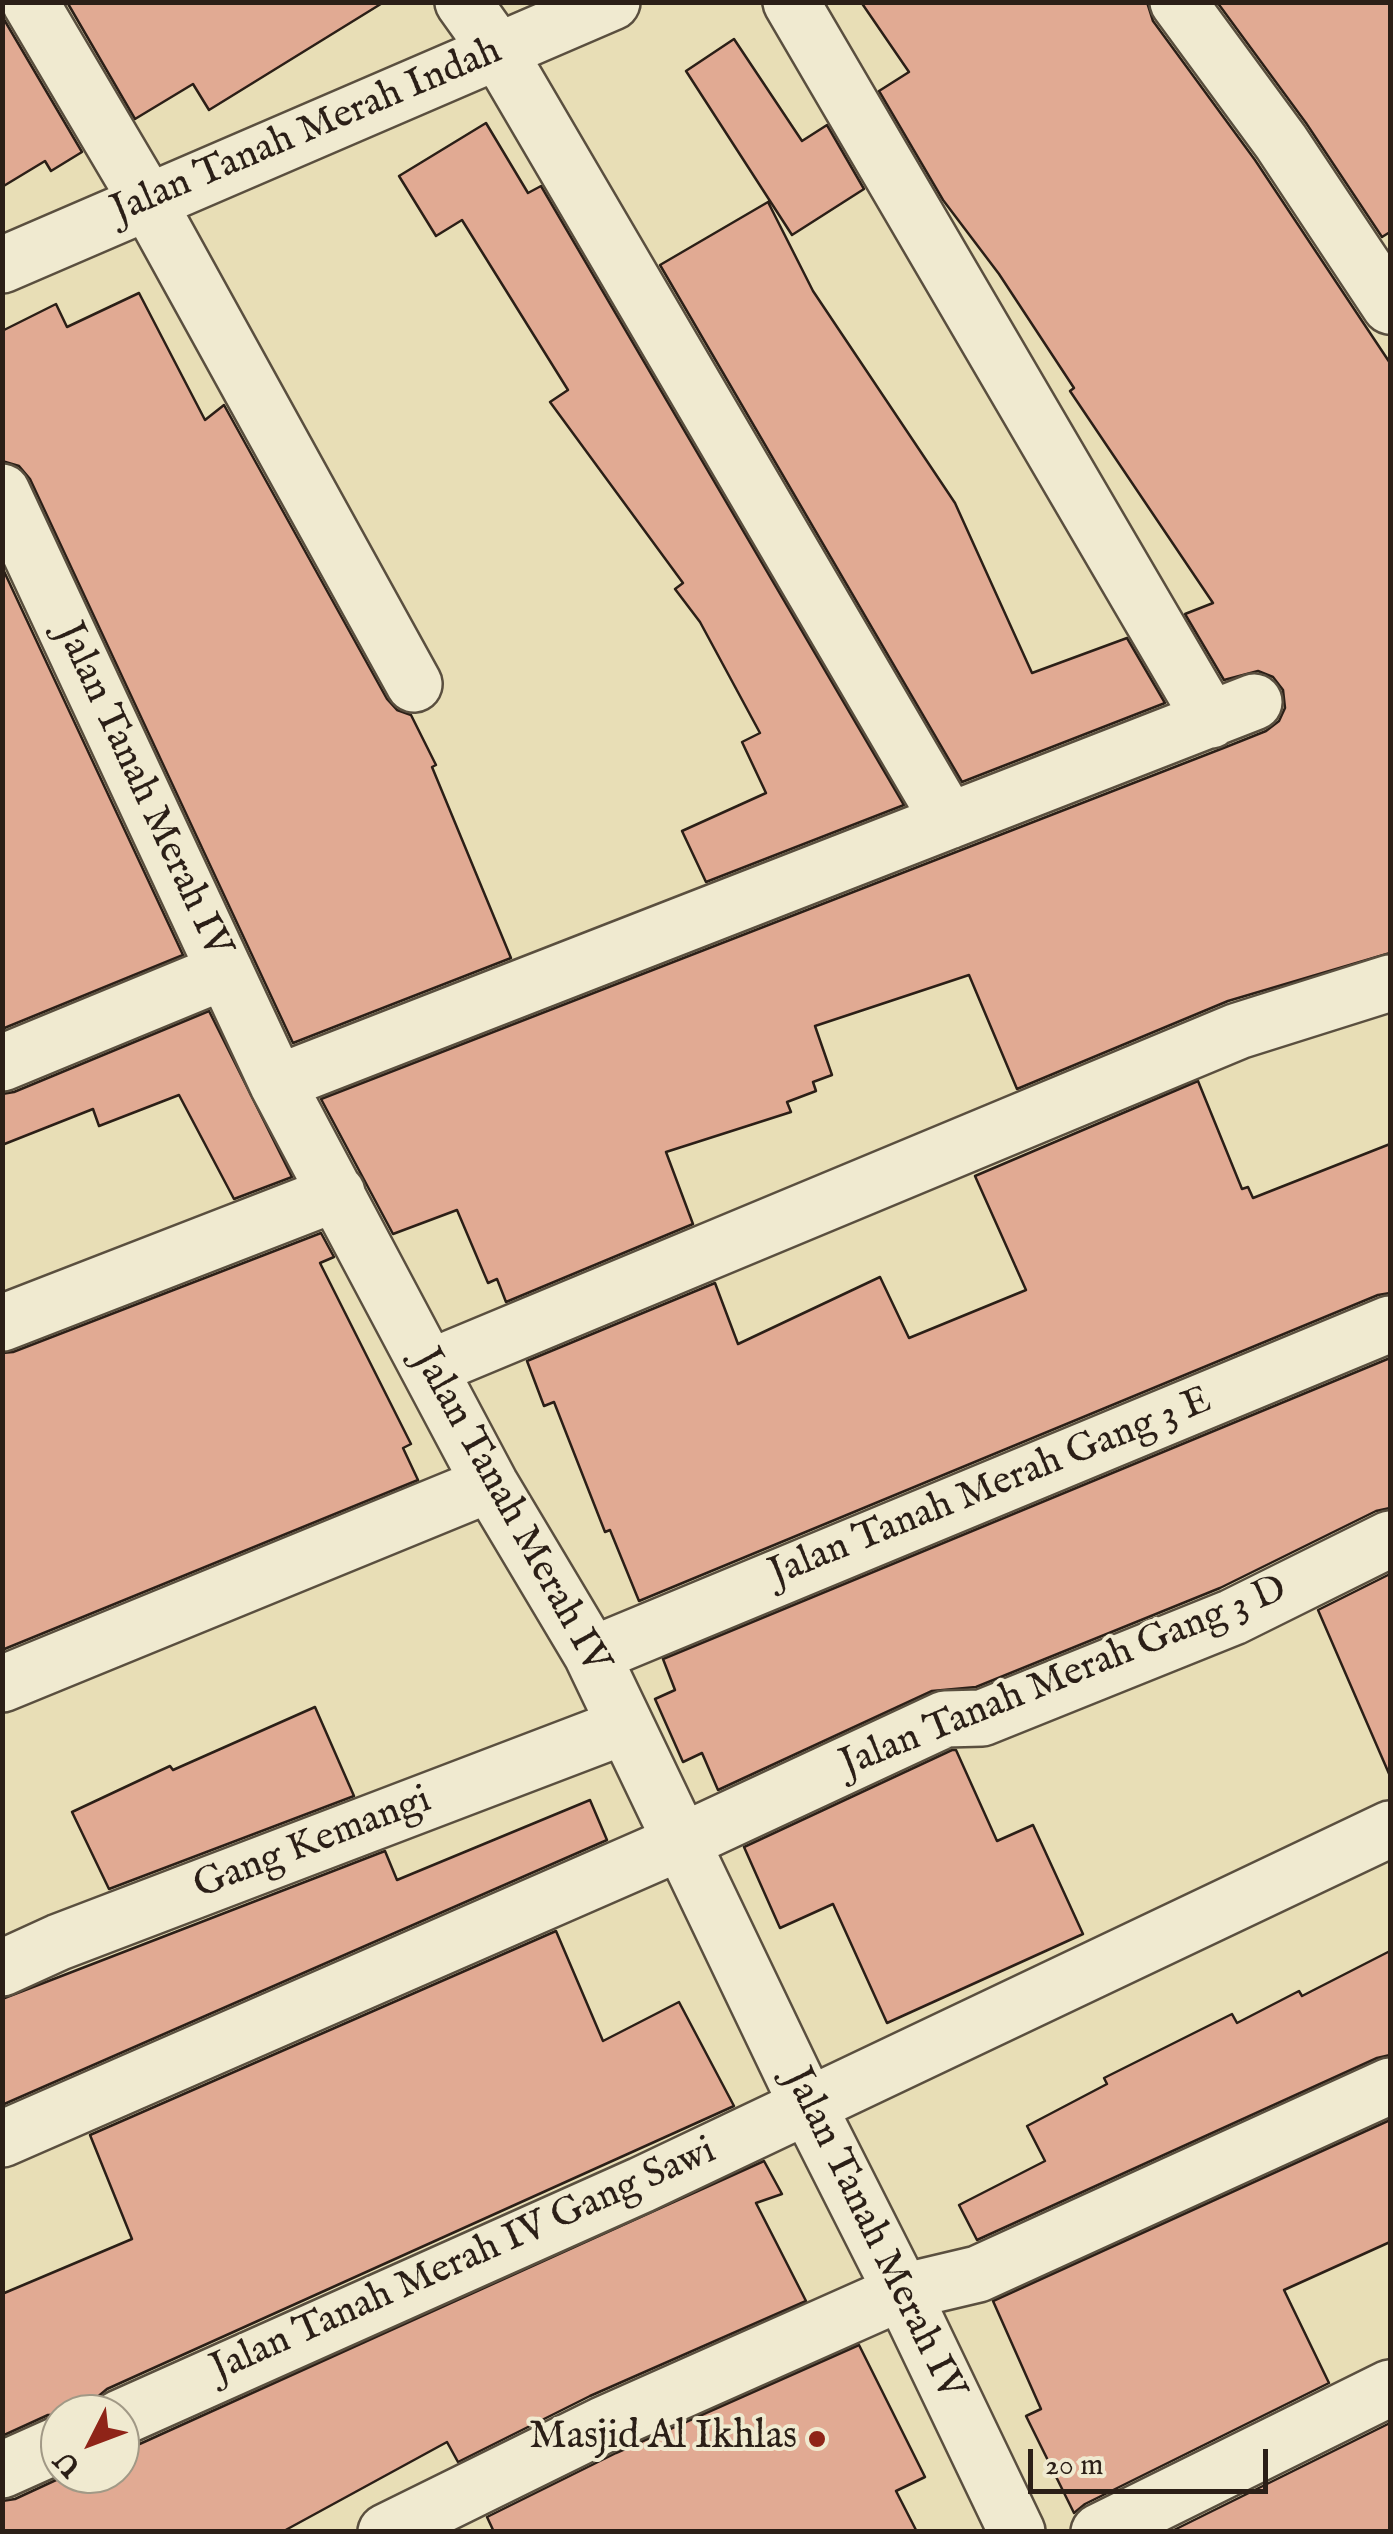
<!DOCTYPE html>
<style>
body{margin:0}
#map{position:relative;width:1393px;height:2534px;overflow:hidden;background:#e8deb6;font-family:"IM FELL English",serif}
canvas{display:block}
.frame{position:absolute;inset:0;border:5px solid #2b1f17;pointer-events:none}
.north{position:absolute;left:40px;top:2394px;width:100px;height:100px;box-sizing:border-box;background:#f0ead0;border:2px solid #a19986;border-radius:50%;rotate:228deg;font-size:28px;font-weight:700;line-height:40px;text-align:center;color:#2b1f17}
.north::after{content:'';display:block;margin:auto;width:35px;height:45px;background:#8f2418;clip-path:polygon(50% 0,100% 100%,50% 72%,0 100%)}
.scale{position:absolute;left:1028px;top:2449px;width:240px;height:45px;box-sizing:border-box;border:5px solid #2b1f17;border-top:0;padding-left:12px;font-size:30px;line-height:35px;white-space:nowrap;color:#2b1f17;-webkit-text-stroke:8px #f0ead0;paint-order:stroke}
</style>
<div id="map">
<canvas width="1393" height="2534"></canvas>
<div class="frame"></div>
<div class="north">U</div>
<div class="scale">20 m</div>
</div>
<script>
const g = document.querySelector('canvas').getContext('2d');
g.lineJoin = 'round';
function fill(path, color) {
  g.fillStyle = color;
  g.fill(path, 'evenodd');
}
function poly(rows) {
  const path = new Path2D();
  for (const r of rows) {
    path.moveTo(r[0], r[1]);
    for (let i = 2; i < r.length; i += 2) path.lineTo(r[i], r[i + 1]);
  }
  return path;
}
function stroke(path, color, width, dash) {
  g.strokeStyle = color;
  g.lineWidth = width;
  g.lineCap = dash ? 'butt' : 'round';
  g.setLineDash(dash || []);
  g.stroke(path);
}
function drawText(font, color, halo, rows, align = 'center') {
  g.font = font + ' "IM FELL English",serif';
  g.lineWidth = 8;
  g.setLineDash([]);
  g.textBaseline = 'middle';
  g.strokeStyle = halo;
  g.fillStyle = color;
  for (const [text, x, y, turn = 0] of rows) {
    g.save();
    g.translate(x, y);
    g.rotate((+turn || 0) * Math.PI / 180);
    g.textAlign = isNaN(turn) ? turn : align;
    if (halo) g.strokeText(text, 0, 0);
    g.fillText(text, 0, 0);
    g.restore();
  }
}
const building = poly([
 [67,2,384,2,209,110,193,84,135,119,67,2],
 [861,2,1147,2,1153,21,1255,160,1390,363,1390,953,1228,1001,1017,1089,969,975,815,1026,832,1075,813,1082,816,1091,787,1102,791,1112,666,1152,693,1224,506,1302,497,1279,488,1283,457,1210,393,1234,321,1099,1226,747,1266,731,1279,721,1285,708,1283,690,1273,677,1258,671,1224,680,1185,614,1213,603,1070,391,1074,388,999,274,943,200,879,91,909,72,861,2],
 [1217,2,1390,2,1390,232,1382,237,1306,123,1217,2],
 [2,16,82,152,51,171,45,161,2,187,2,16],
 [734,39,802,141,827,125,864,189,792,235,686,71,734,39],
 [486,123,528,193,541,186,904,805,706,882,682,831,766,793,742,742,760,733,700,622,675,589,683,583,550,402,568,390,462,220,436,236,399,176,486,123],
 [768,202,813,291,955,503,1032,673,1127,638,1165,703,962,782,660,265,768,202],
 [139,293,205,420,224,405,387,699,397,710,411,715,436,765,432,767,511,958,293,1043,30,479,19,466,2,461,2,331,56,304,67,327,139,293],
 [2,567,183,955,2,1029,2,567],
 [209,1011,292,1177,234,1199,179,1095,99,1126,93,1109,2,1145,2,1094,14,1092,209,1011],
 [1198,1081,1242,1189,1248,1187,1253,1198,1390,1144,1390,1293,1378,1295,639,1601,610,1530,605,1532,554,1402,544,1406,527,1361,715,1283,738,1344,880,1277,909,1338,1026,1290,975,1176,1198,1081],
 [321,1233,334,1257,320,1263,411,1444,403,1448,418,1480,2,1650,2,1353,13,1352,321,1233],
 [1390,1358,1390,1508,1376,1511,1220,1588,976,1687,932,1691,718,1790,702,1753,683,1762,655,1699,675,1690,663,1659,1390,1358],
 [1390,1574,1390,1776,1318,1610,1390,1574],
 [315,1707,354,1796,109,1889,72,1812,170,1766,173,1770,315,1707],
 [952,1750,956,1750,997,1841,1033,1825,1083,1934,887,2023,833,1904,780,1928,744,1847,952,1750],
 [590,1800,607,1840,2,2105,2,1999,385,1851,397,1880,590,1800],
 [556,1931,603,2041,679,2002,734,2106,107,2389,95,2399,89,2414,48,2415,2,2436,2,2294,132,2239,90,2135,556,1931],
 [1390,1951,1390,2055,1377,2058,977,2240,959,2205,1045,2161,1027,2126,1107,2084,1104,2078,1232,2014,1237,2023,1299,1991,1302,1996,1390,1951],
 [1390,2120,1390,2242,1284,2290,1329,2383,1085,2504,1074,2513,1026,2416,1041,2409,993,2301,1390,2120],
 [764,2161,782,2194,756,2203,806,2301,590,2396,458,2462,447,2442,282,2532,2,2532,2,2501,15,2499,69,2474,120,2474,120,2449,133,2447,764,2161],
 [859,2345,925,2477,896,2491,917,2532,494,2532,487,2517,616,2453,859,2345],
 [1390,2423,1390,2532,1170,2532,1390,2423]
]);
fill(building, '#e1aa93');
stroke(building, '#2b1f17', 2.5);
const minor = poly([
 [30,2,148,202,414,684],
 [463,2,498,51,949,821],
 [791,2,1211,720],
 [1178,2,1281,142,1390,306],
 [2,265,612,2],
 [2,492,277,1083,490,1484,592,1655,807,2104,902,2292,1017,2532],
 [2,1063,225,971],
 [277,1083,1254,702],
 [2,1323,337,1193],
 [429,1368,1238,1031,1390,983],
 [592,1655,1390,1324],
 [2,1684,490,1484],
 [2,1968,59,1942,625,1726],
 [2,2139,681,1842,945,1719,982,1718,1233,1617,1390,1539],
 [120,2418,641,2185,1390,1829],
 [2,2470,60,2444],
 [386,2532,603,2425,902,2292,978,2274,1390,2086],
 [1099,2532,1390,2388]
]);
stroke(minor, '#5a4f3f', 60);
stroke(minor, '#f0ead0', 55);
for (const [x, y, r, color] of [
 [817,2439,10,"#8f2418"]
]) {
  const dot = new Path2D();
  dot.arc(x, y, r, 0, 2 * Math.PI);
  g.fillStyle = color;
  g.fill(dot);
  stroke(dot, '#f0ead0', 4);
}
drawText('40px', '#2b1f17', '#f0ead0', [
 ["Jalan Tanah Merah Indah",307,133,-23],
 ["Jalan Tanah Merah IV",141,791,65],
 ["Jalan Tanah Merah Gang 3 E",991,1489,-22],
 ["Jalan Tanah Merah IV",509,1512,61],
 ["Jalan Tanah Merah Gang 3 D",1064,1679,-22],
 ["Gang Kemangi",313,1845,-21],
 ["Jalan Tanah Merah IV",872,2235,64],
 ["Jalan Tanah Merah IV Gang Sawi",464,2262,-24]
]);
drawText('40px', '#2b1f17', '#f0ead0', [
 ["Masjid Al Ikhlas",797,2439]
], 'right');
</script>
